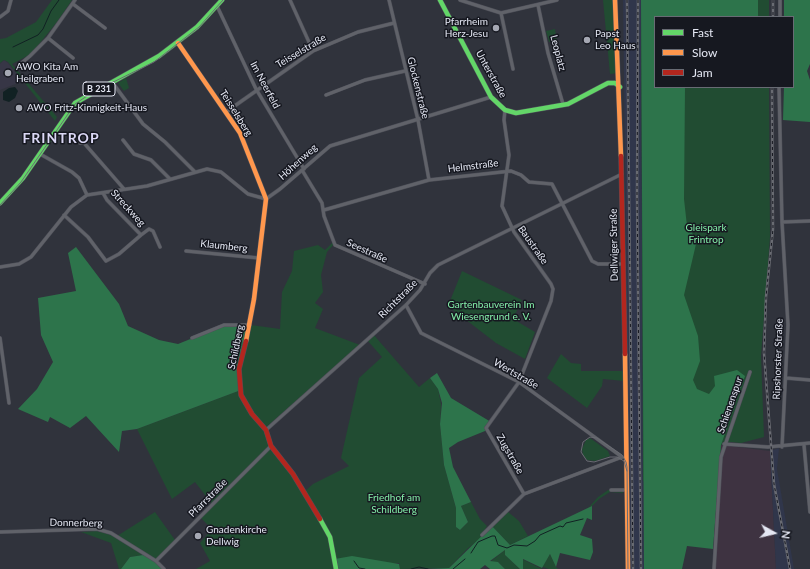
<!DOCTYPE html>
<meta charset="utf-8">
<style>
body{margin:0}
#map{position:relative;width:810px;height:569px;overflow:hidden;background:#30333c;font-family:Lato,sans-serif}
canvas{display:block}
.legend{position:absolute;left:654px;top:16px;width:140px;height:72px;box-sizing:border-box;background:#161820;border:1px solid #686b74;margin:0;padding:5px 7px;list-style:none;font-size:12px;color:#e4e7f3}
.legend li{display:flex;align-items:center;gap:8px;height:20px}
.legend b{width:20px;border:1px solid #686b74}
.north{position:absolute;left:754px;top:513px;width:40px;height:40px;-webkit-text-stroke:3px #161820;paint-order:stroke;rotate:98deg;font-size:11px;font-weight:700;line-height:16px;text-align:center;color:#e4e7f3}
.north::after{content:'';display:block;margin:auto;width:14px;height:18px;background:#e4e7f3;clip-path:polygon(50% 0,100% 100%,50% 72%,0 100%)}
</style>
<div id="map">
<canvas width="810" height="569"></canvas>
<ul class="legend">
<li><b style="height:5px;background:#63d668"></b>Fast</li>
<li><b style="height:5px;background:#ff974d"></b>Slow</li>
<li><b style="height:5px;background:#b3261e"></b>Jam</li>
</ul>
<div class="north">N</div>
</div>
<script>
const g = document.querySelector('canvas').getContext('2d');
g.lineJoin = 'round';
function fill(path, color) {
  g.fillStyle = color;
  g.fill(path, 'evenodd');
}
function poly(rows) {
  const path = new Path2D();
  for (const r of rows) {
    path.moveTo(r[0], r[1]);
    for (let i = 2; i < r.length; i += 2) path.lineTo(r[i], r[i + 1]);
  }
  return path;
}
function stroke(path, color, width, dash) {
  g.strokeStyle = color;
  g.lineWidth = width;
  g.lineCap = dash ? 'butt' : 'round';
  g.setLineDash(dash || []);
  g.stroke(path);
}
function drawText(font, color, halo, rows, align = 'center') {
  g.font = font + ' Lato,sans-serif';
  g.lineWidth = 3;
  g.setLineDash([]);
  g.textBaseline = 'middle';
  g.strokeStyle = halo;
  g.fillStyle = color;
  for (const [text, x, y, turn = 0] of rows) {
    g.save();
    g.translate(x, y);
    g.rotate((+turn || 0) * Math.PI / 180);
    g.textAlign = isNaN(turn) ? turn : align;
    if (halo) g.strokeText(text, 0, 0);
    g.fillText(text, 0, 0);
    g.restore();
  }
}
fill(poly([
 [721,445,770,451,776,569,715,569]
]), '#3e3341');
fill(poly([
 [623,0,641,0,644,569,630,569],
 [779,448,777,469,794,569,776,569,770,451]
]), '#30364b');
fill(poly([
 [4,60,8,63,23,81,0,90,0,64]
]), '#373646');
fill(poly([
 [52,0,72,0,57,22,40,43,29,55,12,64,57,117,55,121,8,62,4,60,0,63,0,39,6,38,36,22],
 [603,0,613,0,618,73,610,74],
 [641,0,769,0,769,17,655,17,655,87,769,87,770,237,761,356,764,437,741,443,731,442,721,445,717,477,643,481],
 [555,29,557,41,549,42,546,31],
 [126,78,129,88,124,91,118,83],
 [332,243,334,244,327,252,321,275,323,292,315,303,323,309,315,328,360,345,263,430,271,446,212,504,195,482,172,499,137,429,241,390,240,370,251,325,280,329,282,292,292,271,294,251,318,245,325,250],
 [462,271,522,300,513,319,535,332,525,359,496,343,448,306],
 [373,334,419,387,430,378,438,389,441,404,440,424,444,465,456,508,456,527,460,530,468,522,461,506,471,502,480,519,487,526,484,531,486,534,467,549,449,568,400,569,399,563,337,569,196,569,210,561,200,543,212,529,201,518,272,447,305,491,313,484,349,466,341,458,359,378,382,357,367,340],
 [561,354,571,363,581,364,581,371,624,371,624,381,603,379,602,386,587,408,547,378],
 [590,438,608,451,610,456,595,461,587,460,583,455,582,449,586,440],
 [608,490,623,490,623,493,610,492,599,499,592,506,589,507,598,497],
 [507,511,519,521,528,536,510,545,492,526],
 [155,512,175,540,155,560,117,536],
 [97,531,111,535,143,555,130,557,121,569,119,569,111,543,81,532],
 [505,550,505,555,520,569,505,569,498,562,490,562],
 [550,554,556,567,558,569,549,569,542,567],
 [522,559,538,567,543,569,523,569]
]), '#214c32');
fill(poly([
 [641,0,758,0,758,17,655,17,655,87,685,87,684,199,687,226,697,240,684,295,698,336,700,361,693,380,697,389,709,394,715,386,714,376,737,370,745,376,721,445,713,549,687,546,682,569,644,569],
 [784,0,810,0,810,64,807,71,810,80,810,122,783,120,784,87,793,87,793,17,784,17],
 [76,247,119,304,128,326,159,340,178,344,225,325,251,325,240,370,241,390,137,429,122,431,119,452,86,416,70,428,50,417,48,422,18,409,37,389,53,362,41,335,38,298,76,291,68,253],
 [437,373,451,398,491,422,485,431,458,442,449,448,453,467,471,502,461,506,468,522,460,530,456,527,456,508,444,465,440,424,442,403,438,389,430,378],
 [592,506,592,520,587,518,580,535,592,539,593,552,590,560,560,553,556,567,550,554,542,568,523,559,523,569,520,569,505,555,505,550,490,561,498,562,505,569,490,569,485,565,480,569,427,569,449,568,492,526,510,545],
 [143,555,155,561,163,569,121,569,130,557],
 [352,556,399,564,400,569,337,569,335,559]
]), '#2d744b');
fill(poly([
 [15,87,18,91,15,98,9,102,3,100,3,92,9,88]
]), '#112123');
stroke(poly([
 [13,47,38,35,43,29,51,11,59,0],
 [471,553,478,542,492,536,495,536,498,545,507,548,514,545,527,546,535,541,540,535,560,526,563,527,566,523,583,519],
 [354,561,359,568,365,569],
 [411,569,419,567,428,569],
 [453,569,465,559]
]), '#112123', 1);
const street = poly([
 [290,0,313,51],
 [389,0,418,120,429,180],
 [460,0,501,13,557,0],
 [73,4,105,28],
 [538,5,548,53,563,104],
 [217,6,256,89,304,169],
 [501,13,513,69],
 [0,17,8,11,11,0],
 [780,17,780,0],
 [48,38,73,58],
 [18,66,30,56,48,38,75,0],
 [112,82,143,124,165,142,195,172],
 [779,87,782,222,788,325,782,447],
 [326,95,365,80,405,71],
 [505,110,504,120,509,155,502,206,514,232,551,284,553,289,551,301,519,382,486,428,524,494],
 [226,112,313,51,358,32,394,23],
 [123,140,134,154,151,160,170,179],
 [80,143,84,143,124,189],
 [40,154,72,172,79,178,87,195],
 [302,170,322,203,324,216,335,245,425,284],
 [103,193,107,200,141,235,149,229,153,231,160,247],
 [324,210,429,180,511,171,521,175,529,182,552,184,592,261,598,264,623,264],
 [64,215,88,237,106,261,119,254,141,235],
 [782,222,810,221],
 [186,251,259,258],
 [0,267,19,264,31,257,71,207,87,195,147,186,207,169,221,172,248,194,266,199,280,189,330,146,491,97],
 [406,305,421,333,519,382,622,457],
 [0,338,9,403],
 [192,338,224,325,250,325],
 [786,378,810,380],
 [266,430,406,305,420,290,430,273,438,265,622,174],
 [724,444,768,447,810,443],
 [804,445,810,512],
 [611,490,626,490],
 [0,532,97,529,111,533,156,561,164,569],
 [482,535,524,494,622,457],
 [156,561,271,446],
 [714,569,721,457,750,372]
]);
const fast = poly([
 [440,0,491,97,505,110,516,113,568,104,608,83,615,83,620,87],
 [0,203,23,178,75,103,159,56,197,27,222,0],
 [320,519,330,537,336,569]
]);
const slow = poly([
 [615,0,621,156],
 [178,43,240,133,266,199,254,299,246,341],
 [625,354,628,569]
]);
const jam = poly([
 [621,156,625,354],
 [246,341,239,369,241,395,252,414,266,430,271,446,293,474,320,519]
]);
stroke(street, '#4e5059', 4);
stroke(fast, '#4e5059', 5.5);
stroke(slow, '#4e5059', 5.5);
stroke(jam, '#4e5059', 5.5);
stroke(street, '#606269', 3);
stroke(fast, '#63d668', 4.5);
stroke(slow, '#ff974d', 4.5);
stroke(jam, '#b3261e', 4.5);
stroke(poly([
 [0,205,21,182,75,104,93,92,154,62,199,27,223,0],
 [627,471,624,461,617,457,610,457,594,462,587,461,581,452,583,442,590,437,597,438,622,455,626,462,627,467,628,569]
]), '#696b72', 1);
const rail = poly([
 [627,0,633,569],
 [638,0,637,194,641,569],
 [773,0,773,17],
 [772,87,773,229,766,297,764,353,774,484,790,569]
]);
stroke(rail, '#696b72', 2.5);
stroke(rail, '#161820', 1, [3]);
for (const [x, y, r, color] of [
 [496,28,4,"#a5a8b3"],
 [587,40,4,"#a5a8b3"],
 [8,73,4,"#a5a8b3"],
 [19,108,4,"#a5a8b3"],
 [198,536,4,"#a5a8b3"]
]) {
  const dot = new Path2D();
  dot.arc(x, y, r, 0, 2 * Math.PI);
  g.fillStyle = color;
  g.fill(dot);
  stroke(dot, '#161820', 1.5);
}
for (const [x, y, w] of [
 [99,89,32]
]) {
  const box = new Path2D();
  box.roundRect(x - w / 2, y - 7, w, 14, 3);
  g.fillStyle = '#161820';
  g.fill(box);
  stroke(box, '#e4e7f3', 1);
}
drawText('bold 9px', '#e4e7f3', null, [
 ["B 231",99,89]
]);
drawText('10px', '#e4e7f3', '#161820', [
 ["Pfarrheim",488,22,"right"],
 ["Herz-Jesu",488,34,"right"],
 ["Papst",595,34],
 ["Leo Haus",595,46],
 ["AWO Kita Am",16,67],
 ["Heilgraben",16,79],
 ["AWO Fritz-Kinnigkeit-Haus",27,108],
 ["Gnadenkirche",206,530],
 ["Dellwig",206,542]
], 'left');
drawText('10px', '#e4e7f3', '#161820', [
 ["Teisselstraße",301,51,-31],
 ["Leoplatz",558,53,75],
 ["Unterstraße",491,74,61],
 ["Im Neerfeld",265,85,62],
 ["Glockenstraße",418,88,76],
 ["Teisselsberg",236,113,58],
 ["Höhenweg",298,162,-42],
 ["Helmstraße",473,166,-7],
 ["Streckweg",128,208,48],
 ["Baustraße",533,245,55],
 ["Dellwiger Straße",614,245,-91],
 ["Klaumberg",224,246,6],
 ["Seestraße",367,251,24],
 ["Richtstraße",398,299,-45],
 ["Schildberg",236,347,-78],
 ["Ripshorster Straße",778,359,-88],
 ["Wertstraße",516,374,30],
 ["Schienenspur",730,405,-71],
 ["Zugstraße",510,454,60],
 ["Pfarrstraße",208,498,-45],
 ["Donnerberg",76,523,1]
]);
drawText('10px', '#84efa9', '#161820', [
 ["Gleispark",706,228],
 ["Frintrop",706,240],
 ["Gartenbauverein Im",491,305],
 ["Wiesengrund e. V.",491,317],
 ["Friedhof am",394,498],
 ["Schildberg",394,510]
]);
g.letterSpacing = '1px';
drawText('bold 14px', '#dbd8f5', '#161820', [
 ["FRINTROP",61,138]
]);
g.letterSpacing = '0px';
</script>
